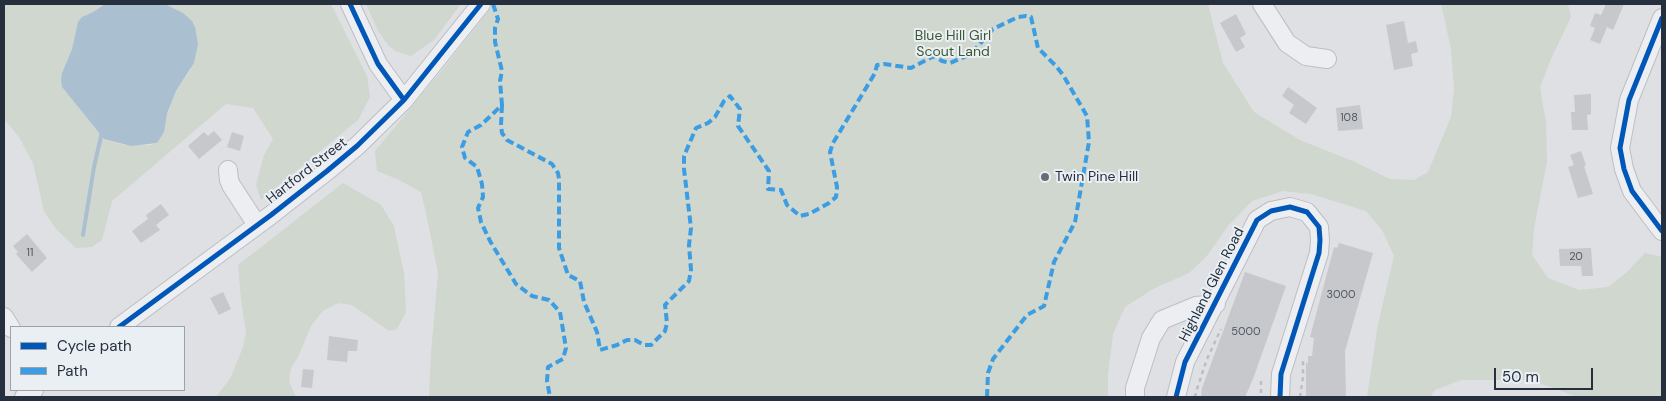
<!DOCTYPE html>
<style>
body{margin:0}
#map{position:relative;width:1666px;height:401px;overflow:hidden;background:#dee0e3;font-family:"DM Sans",sans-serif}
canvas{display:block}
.frame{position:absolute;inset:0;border:5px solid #252f3d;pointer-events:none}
.legend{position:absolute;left:10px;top:326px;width:175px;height:65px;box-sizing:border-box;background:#eaeff4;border:1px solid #9ba2ab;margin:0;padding:6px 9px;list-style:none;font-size:15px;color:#252f3d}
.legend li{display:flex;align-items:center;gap:10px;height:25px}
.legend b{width:25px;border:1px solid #9ba2ab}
.scale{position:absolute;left:1494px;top:368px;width:99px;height:22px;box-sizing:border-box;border:2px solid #252f3d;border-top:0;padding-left:6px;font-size:15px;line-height:18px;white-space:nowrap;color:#252f3d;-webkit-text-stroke:4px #eaeff4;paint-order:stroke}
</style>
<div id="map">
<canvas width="1666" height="401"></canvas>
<div class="frame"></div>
<ul class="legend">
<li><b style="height:6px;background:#0057b8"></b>Cycle path</li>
<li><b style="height:6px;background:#3c9de3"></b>Path</li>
</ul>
<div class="scale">50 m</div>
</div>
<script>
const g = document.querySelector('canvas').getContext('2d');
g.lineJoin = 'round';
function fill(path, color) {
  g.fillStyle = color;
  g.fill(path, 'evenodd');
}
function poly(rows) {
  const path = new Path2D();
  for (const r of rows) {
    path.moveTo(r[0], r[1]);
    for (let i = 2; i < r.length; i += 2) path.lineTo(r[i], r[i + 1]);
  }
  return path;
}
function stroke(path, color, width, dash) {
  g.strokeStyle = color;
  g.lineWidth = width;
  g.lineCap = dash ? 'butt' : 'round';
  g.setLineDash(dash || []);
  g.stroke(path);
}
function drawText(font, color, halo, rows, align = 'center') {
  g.font = font + ' "DM Sans",sans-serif';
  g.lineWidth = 4;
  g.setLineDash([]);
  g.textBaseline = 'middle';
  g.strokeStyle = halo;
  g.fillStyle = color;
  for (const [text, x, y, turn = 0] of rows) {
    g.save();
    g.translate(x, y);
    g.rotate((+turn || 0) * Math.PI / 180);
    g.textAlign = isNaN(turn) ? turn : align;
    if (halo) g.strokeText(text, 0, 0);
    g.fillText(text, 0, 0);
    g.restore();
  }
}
fill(poly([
 [4,4,105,4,93,12,82,17,79,22,72,49,62,73,62,87,104,139,124,145,151,145,157,143,176,91,191,69,183,13,165,4,331,4,367,76,370,97,358,120,261,200,256,185,264,155,273,139,253,108,226,104,112,201,102,240,92,247,76,248,56,229,44,211,33,163,19,137,4,119],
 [366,4,461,4,434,40,411,56,395,51,388,45,378,31],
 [494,4,1208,4,1223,63,1254,112,1300,140,1355,162,1390,179,1414,180,1428,172,1451,117,1454,88,1451,49,1441,4,1568,4,1571,17,1551,59,1540,87,1546,123,1547,161,1534,229,1532,255,1548,278,1579,290,1608,287,1626,273,1645,253,1662,257,1662,397,1576,397,1551,387,1528,380,1461,380,1435,390,1430,397,1367,397,1378,324,1394,256,1382,230,1366,211,1311,194,1283,191,1252,201,1228,226,1206,257,1189,273,1153,289,1125,307,1113,334,1108,374,1108,397,429,397,431,353,438,273,426,213,421,192,397,179,377,171,375,151,443,69],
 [343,183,381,205,394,226,404,273,406,312,397,329,389,331,352,305,338,303,323,311,311,326,298,357,291,368,289,382,296,397,216,397,231,377,243,347,246,333,241,299,238,265]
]), '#cfd7ce');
fill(poly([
 [105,4,165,4,183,13,192,21,195,27,198,44,194,63,176,91,167,114,164,132,157,143,131,146,104,139,62,87,61,80,62,73,72,49,78,22,82,17,93,12]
]), '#aac0d0');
stroke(poly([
 [83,235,94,167,102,132]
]), '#aac0d0', 4);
fill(poly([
 [1606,4,1624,4,1613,30,1607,27,1600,44,1590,40,1595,28,1590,26,1595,13,1601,15],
 [1236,14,1246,34,1240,38,1245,47,1236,52,1220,23],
 [1404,21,1408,43,1416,41,1418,52,1411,54,1413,66,1394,70,1386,25],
 [1288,87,1317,108,1306,124,1289,113,1294,105,1282,96],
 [1591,94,1591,114,1587,115,1588,130,1572,130,1571,112,1575,112,1574,95],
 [1360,105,1363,129,1338,131,1336,108],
 [214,131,222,140,199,159,188,146,204,132,208,136],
 [232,132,244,136,240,151,227,147],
 [1581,151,1586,165,1584,166,1593,194,1578,198,1568,167,1574,165,1570,155],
 [161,204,169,215,156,225,160,230,141,243,132,231,148,219,146,215],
 [27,234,47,258,32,272,16,254,18,252,13,246],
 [1339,243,1373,253,1345,351,1346,397,1306,397,1306,363,1308,363,1308,356,1312,356,1314,338,1310,337,1334,247,1337,248],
 [1591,248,1593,276,1582,276,1581,266,1560,266,1559,249],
 [1245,272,1286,286,1253,379,1245,397,1201,397,1202,388],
 [223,292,231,309,219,315,210,298],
 [329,336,358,340,357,351,348,351,347,362,327,360],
 [303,369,314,370,312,388,301,387]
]), '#c6c8cb');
const minor = poly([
 [350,4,378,64,404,100],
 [1262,4,1287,43,1306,56,1327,59],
 [1662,18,1629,100,1620,148,1624,169,1632,191,1662,231],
 [228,170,229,180,231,185,257,225],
 [4,317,11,328],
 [119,327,271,215,327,171,357,146,404,100,481,4],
 [24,397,34,390],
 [1135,397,1135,388,1151,338,1162,320,1196,306,1216,304],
 [1176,397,1185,362,1257,220,1271,211,1290,207,1307,212,1319,227,1320,240,1319,253,1281,374,1280,397]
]);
stroke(minor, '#bcbec1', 20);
stroke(poly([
 [1261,381,1261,397],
 [1195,397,1197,389,1207,359,1221,329],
 [1300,397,1303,377,1303,359]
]), '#bcbfc2', 2.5, [4, 4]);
stroke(minor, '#edeef1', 18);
stroke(poly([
 [493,4,498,19,495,28,495,42,502,71,500,81,502,105,481,125,468,132,462,147,465,158,477,167,482,184,483,197,478,208,481,222,490,241,516,284,532,296,549,300,560,312,566,348,563,359,548,367,547,381,550,397],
 [502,105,501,125,502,133,507,140,552,164,558,173,559,179,559,248,568,275,580,281,584,302,597,332,600,350,617,345,627,340,635,340,644,345,651,345,665,331,667,323,665,305,689,281,691,270,689,245,691,228,684,169,684,156,696,128,708,123,715,117,724,101,730,96,740,109,738,126,769,171,768,189,781,190,787,205,800,216,809,214,829,203,836,197,837,187,830,152,833,143,875,73,877,65,884,64,911,68,934,56,942,61,950,63,971,54,993,29,1018,17,1026,16,1031,17,1038,48,1056,66,1063,75,1087,116,1089,142,1075,222,1054,262,1044,306,1027,315,993,359,988,373,987,397]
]), '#3c9de3', 4, [8, 4]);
stroke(poly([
 [350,4,378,64,404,100],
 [1662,18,1629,100,1620,148,1624,169,1632,191,1662,231],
 [119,327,271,215,327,171,357,146,404,100,481,4],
 [1176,397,1185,362,1257,220,1271,211,1290,207,1307,212,1319,227,1320,240,1319,253,1281,374,1280,397]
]), '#0057b8', 5);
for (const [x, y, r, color] of [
 [1045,177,5,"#666d77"]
]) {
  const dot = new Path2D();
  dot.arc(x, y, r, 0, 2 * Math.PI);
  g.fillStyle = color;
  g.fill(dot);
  stroke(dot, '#eaeff4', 2);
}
drawText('11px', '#4e5661', null, [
 ["108",1349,118],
 ["11",30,253],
 ["20",1576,257],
 ["3000",1341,295],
 ["5000",1246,332]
]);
drawText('14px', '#3c5932', '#eaeff4', [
 ["Blue Hill Girl",953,36],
 ["Scout Land",953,52]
]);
drawText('14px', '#252f3d', '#eaeff4', [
 ["Hartford Street",307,171,-38],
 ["Highland Glen Road",1212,285,-63]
]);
drawText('14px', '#252f3d', '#eaeff4', [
 ["Twin Pine Hill",1055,177]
], 'left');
</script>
